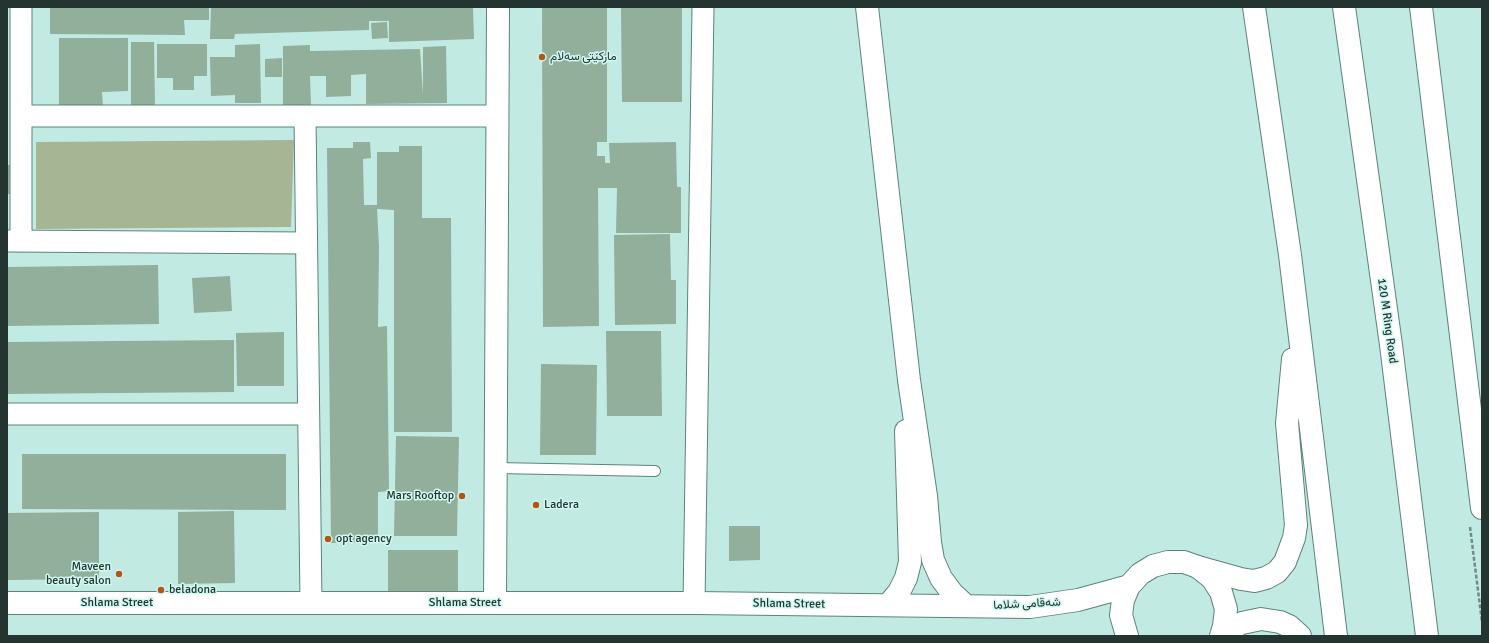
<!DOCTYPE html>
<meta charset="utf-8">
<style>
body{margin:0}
#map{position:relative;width:1489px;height:643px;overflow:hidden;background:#c1eae3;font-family:Signika,sans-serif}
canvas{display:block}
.frame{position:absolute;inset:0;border:8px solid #233431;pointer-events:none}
</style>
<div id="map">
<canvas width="1489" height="643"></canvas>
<div class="frame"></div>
</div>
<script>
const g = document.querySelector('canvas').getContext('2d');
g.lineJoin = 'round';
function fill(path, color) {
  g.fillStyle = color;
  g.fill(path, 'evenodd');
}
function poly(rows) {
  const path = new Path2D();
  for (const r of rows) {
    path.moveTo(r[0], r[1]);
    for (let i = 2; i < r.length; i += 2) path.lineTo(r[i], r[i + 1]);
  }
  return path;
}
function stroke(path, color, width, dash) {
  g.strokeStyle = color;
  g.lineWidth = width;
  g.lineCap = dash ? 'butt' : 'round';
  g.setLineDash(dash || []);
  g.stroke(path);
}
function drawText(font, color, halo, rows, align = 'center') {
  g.font = font + ' Signika,Vazirmatn,sans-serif';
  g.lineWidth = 3;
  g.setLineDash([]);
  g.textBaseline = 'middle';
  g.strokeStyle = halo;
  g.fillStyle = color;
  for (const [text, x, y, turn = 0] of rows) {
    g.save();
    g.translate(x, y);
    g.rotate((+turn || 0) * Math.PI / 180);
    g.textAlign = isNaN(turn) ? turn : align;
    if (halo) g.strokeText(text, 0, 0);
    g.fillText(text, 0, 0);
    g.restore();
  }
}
fill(poly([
 [294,140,291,227,36,229,36,142]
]), '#a6b694');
fill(poly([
 [50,7,209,7,209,20,184,20,185,35,50,34],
 [211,7,473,7,474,39,389,42,389,21,369,21,369,30,235,34,234,39,210,39],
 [542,7,607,7,607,142,597,142,597,156,605,156,605,163,610,163,609,143,676,142,677,187,681,187,681,233,616,233,617,188,598,188,599,326,543,327],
 [621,7,682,7,682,102,622,102],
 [387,22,388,38,372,39,371,23],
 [59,38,128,38,128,91,102,92,103,107,59,108],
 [131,42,154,42,155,106,131,106],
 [157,44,207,44,207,76,194,76,194,90,173,90,173,78,157,78],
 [260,44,261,103,235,103,235,95,211,96,210,57,235,57,235,45],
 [310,45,310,51,420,49,423,95,423,47,446,46,447,103,366,104,366,74,351,75,351,96,326,97,326,76,310,76,311,106,283,107,283,46],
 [282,58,282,77,265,77,265,59],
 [353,142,370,142,371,158,363,159,364,205,377,205,377,152,399,152,399,146,422,146,422,218,451,218,452,432,394,432,394,210,377,209,379,247,378,327,387,326,389,491,378,492,378,542,331,543,327,148,353,148],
 [7,165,11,165,12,194,7,194],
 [670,234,671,280,676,280,676,324,615,325,614,235],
 [158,265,159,324,7,326,7,267],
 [230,276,232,311,194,313,192,278],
 [606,331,661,331,662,416,607,416],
 [284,332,284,386,237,386,236,333],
 [234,340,234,392,7,394,7,342],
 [541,364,597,365,596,455,540,455],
 [396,436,459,437,457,536,394,536],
 [22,454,286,454,286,510,22,509],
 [234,511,235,583,178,584,178,512],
 [99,512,99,579,7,580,7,513],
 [729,526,760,526,760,560,729,561],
 [388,550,458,550,458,595,388,595]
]), '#91af9b');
const service = poly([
 [496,468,655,471]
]);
const minor = poly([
 [21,116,497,116],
 [305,116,311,603],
 [7,241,306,243],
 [21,241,21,7],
 [7,414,308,414],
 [694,603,703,7]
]);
const tertiary = poly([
 [867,7,909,380,926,496,930,542,933,560,941,578,952,593,966,606],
 [1421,7,1482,508],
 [495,603,498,7],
 [888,605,899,592,906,578,910,562,906,431]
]);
const secondary = poly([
 [7,603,694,603,1030,607,1078,600,1129,586],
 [1127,636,1121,615,1123,600,1129,586,1140,574,1153,566,1168,562,1184,562,1198,567,1212,578,1221,592,1226,609,1224,626,1221,636]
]);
const motorway = poly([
 [1254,7,1290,255,1336,636],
 [1344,7,1391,345,1427,636],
 [1198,567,1241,579,1254,581,1266,578,1277,572,1285,562,1294,538,1296,525,1287,423,1293,359],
 [1222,636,1230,629,1242,623,1261,619,1280,622,1289,626,1300,636]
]);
stroke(service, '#5d837d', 12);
stroke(minor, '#5d837d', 23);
stroke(tertiary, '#5d837d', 24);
stroke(secondary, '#5d837d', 24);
stroke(motorway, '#5d837d', 24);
stroke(poly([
 [1470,527,1482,622]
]), '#6f8c87', 2.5, [4, 2]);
stroke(service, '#fff', 10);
stroke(minor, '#fff', 21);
stroke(tertiary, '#fff', 22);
stroke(secondary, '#fff', 22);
stroke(motorway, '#fff', 22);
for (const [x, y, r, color] of [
 [542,57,4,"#b55318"],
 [462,496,4,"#b55318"],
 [536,505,4,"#b55318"],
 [328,539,4,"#b55318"],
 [119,574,4,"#b55318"],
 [161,590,4,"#b55318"]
]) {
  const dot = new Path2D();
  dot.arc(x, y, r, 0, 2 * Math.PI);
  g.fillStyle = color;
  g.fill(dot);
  stroke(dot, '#cef8f0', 1.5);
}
drawText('12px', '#233431', '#cef8f0', [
 ["مارکێتی سەلام",550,57],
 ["Mars Rooftop",454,496,"right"],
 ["Ladera",544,505],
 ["opt agency",336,539],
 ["Maveen",111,567,"right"],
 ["beauty salon",111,581,"right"],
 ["beladona",169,590]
], 'left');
drawText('12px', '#233431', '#cef8f0', [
 ["120 M Ring Road",1387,321,82],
 ["Shlama Street",117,603],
 ["Shlama Street",465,603],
 ["Shlama Street",789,604,1],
 ["شەقامی شلاما",1027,604,-3]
]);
</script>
